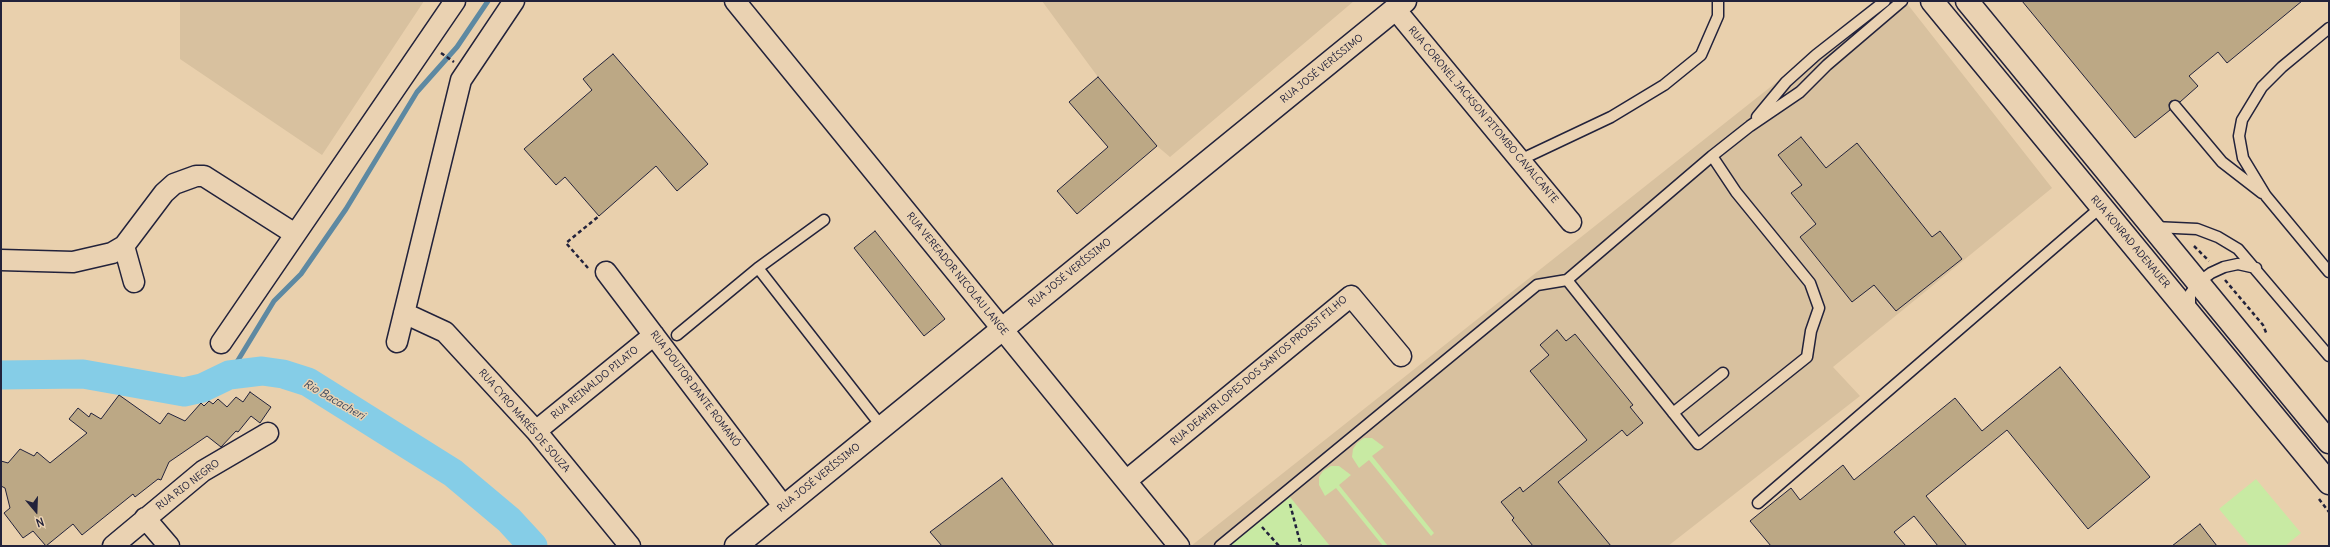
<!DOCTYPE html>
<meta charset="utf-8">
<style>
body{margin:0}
#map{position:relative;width:2330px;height:547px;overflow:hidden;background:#e9d0ad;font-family:Delius,sans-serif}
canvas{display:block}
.frame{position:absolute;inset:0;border:2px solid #22223b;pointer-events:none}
.north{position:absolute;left:16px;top:491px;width:40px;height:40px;-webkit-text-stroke:3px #ead2b2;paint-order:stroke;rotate:161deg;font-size:11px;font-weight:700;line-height:16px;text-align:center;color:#22223b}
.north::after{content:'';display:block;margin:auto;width:14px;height:18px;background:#22223b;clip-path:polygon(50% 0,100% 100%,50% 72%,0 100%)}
</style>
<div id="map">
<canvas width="2330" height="547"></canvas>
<div class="frame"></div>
<div class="north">N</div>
</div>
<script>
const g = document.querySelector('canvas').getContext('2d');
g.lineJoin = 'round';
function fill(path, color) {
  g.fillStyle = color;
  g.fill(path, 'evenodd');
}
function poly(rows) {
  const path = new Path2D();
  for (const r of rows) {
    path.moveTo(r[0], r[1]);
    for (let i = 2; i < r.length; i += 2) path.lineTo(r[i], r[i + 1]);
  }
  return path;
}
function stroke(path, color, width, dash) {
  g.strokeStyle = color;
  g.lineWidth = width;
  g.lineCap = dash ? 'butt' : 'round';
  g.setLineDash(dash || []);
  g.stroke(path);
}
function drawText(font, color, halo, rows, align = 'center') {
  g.font = font + ' Delius,sans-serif';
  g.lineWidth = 3;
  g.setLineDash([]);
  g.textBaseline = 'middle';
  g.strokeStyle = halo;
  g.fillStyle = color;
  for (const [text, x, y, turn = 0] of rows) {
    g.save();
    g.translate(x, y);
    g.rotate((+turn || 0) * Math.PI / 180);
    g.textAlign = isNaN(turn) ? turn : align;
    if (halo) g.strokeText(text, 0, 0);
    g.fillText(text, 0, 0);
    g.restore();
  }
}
fill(poly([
 [180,1,424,1,322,155,180,59],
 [1042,1,1354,1,1170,157,1157,146,1098,77],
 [1879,1,1905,1,2052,188,1833,367,1860,396,1668,546,1191,546]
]), '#d8c19f');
fill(poly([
 [1364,438,1372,438,1384,447,1372,456,1434,533,1431,536,1369,460,1359,468,1352,457,1353,449,1357,443],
 [1331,466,1339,466,1351,475,1339,485,1388,546,1383,546,1336,488,1325,496,1319,485,1319,477,1323,471],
 [2256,479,2301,533,2285,546,2250,546,2219,509],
 [1290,497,1330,546,1230,546,1289,498]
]), '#c8eaa3');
stroke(poly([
 [229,375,274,301,301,274,346,209,417,92,457,47,488,1]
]), '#5d89a2', 5);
stroke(poly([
 [1,375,83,374,184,392,202,388,229,375,262,371,283,374,308,382,453,473,509,520,533,546]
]), '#85cde7', 29);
const building = poly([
 [2022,1,2302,1,2227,63,2218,52,2189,76,2198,86,2180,102,2171,101,2169,104,2170,110,2135,138,2022,1],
 [613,54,708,164,677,191,656,166,599,216,565,177,556,185,524,149,592,90,583,79,613,54],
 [1098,77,1157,146,1077,214,1057,191,1108,147,1069,102,1098,77],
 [1801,137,1826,168,1857,143,1932,237,1940,231,1962,259,1896,311,1874,285,1852,302,1800,237,1816,224,1791,193,1802,185,1778,155,1801,137],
 [875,231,945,319,924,336,854,248,875,231],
 [1557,330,1566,341,1575,334,1633,405,1630,407,1643,423,1627,436,1622,430,1558,482,1611,546,1533,546,1512,520,1514,518,1501,502,1520,487,1523,492,1587,440,1530,371,1549,355,1540,345,1557,330],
 [2060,367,2150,477,2088,529,2007,430,1926,496,1967,546,1938,546,1914,516,1894,532,1906,546,1771,546,1750,521,1791,488,1800,500,1843,465,1854,480,1955,398,1982,431,2060,367],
 [250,392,271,407,260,423,251,416,238,432,236,431,221,447,207,436,169,462,161,480,158,479,135,497,133,494,82,535,73,524,46,546,33,531,23,538,4,513,10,508,5,488,1,486,1,461,8,463,20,449,34,456,37,452,50,463,87,433,69,419,78,408,89,417,91,413,101,419,119,395,160,424,168,413,185,421,201,403,204,406,209,401,213,404,218,399,227,407,236,397,243,402,250,392],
 [1002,478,1054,546,942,546,930,532,1002,478],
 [2200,524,2217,546,2172,546,2200,524]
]);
fill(building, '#bca885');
stroke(building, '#22223b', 1);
const service = poly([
 [2329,28,2282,67,2262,87,2242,120,2239,136,2243,158,2266,196,2329,272],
 [2175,106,2222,162,2262,193],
 [1757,117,1786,82,1816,55,1885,1],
 [1712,156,1736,192,1810,283,1819,308,1811,331,1807,357,1698,444,1567,280,1712,156,1750,126,1800,92,1827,65,1902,1],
 [1520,160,1611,117,1664,85,1701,55,1718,16,1718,1],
 [2154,227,2197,229,2218,237,2238,249,2329,356],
 [758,268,882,427],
 [2190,310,2190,294,2199,282,2211,273,2224,267,2238,264,2256,268],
 [677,335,758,268,824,220],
 [1673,413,1723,373],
 [1758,503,2101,207],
 [1220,546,1537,285,1567,280]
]);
const minor = poly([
 [735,1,1179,546],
 [1395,9,1571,222],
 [124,246,134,282],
 [1,260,73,262,112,253,124,246,164,193,174,184,196,176,204,176,295,234],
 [606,272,784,507],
 [404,313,445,332,536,431,630,546],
 [397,342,461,80,514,1],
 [221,343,455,1],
 [536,431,654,335],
 [1126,481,1351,296,1401,356],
 [145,518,169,546],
 [113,546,203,471,268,433]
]);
const tertiary = poly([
 [736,546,1405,1]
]);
const secondary = poly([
 [1932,1,2329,483],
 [1967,1,2329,442]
]);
stroke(service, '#22223b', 13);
stroke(minor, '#22223b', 23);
stroke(tertiary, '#22223b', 25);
stroke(secondary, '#22223b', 25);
stroke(poly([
 [441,53,454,62],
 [2194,246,2209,261],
 [588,268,566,243,599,216],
 [2225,280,2263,325,2267,335],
 [2319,499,2329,512],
 [1290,504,1301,546],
 [1262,527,1279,546]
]), '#22223b', 2.5, [4, 3]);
stroke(service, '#ead2b2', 10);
stroke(minor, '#ead2b2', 20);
stroke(tertiary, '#ead2b2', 22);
stroke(secondary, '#ead2b2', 22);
drawText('10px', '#22223b', '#ead2b2', [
 ["RUA JOSÉ VERÍSSIMO",1322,69,-39],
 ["RUA CORONEL JACKSON PITOMBO CAVALCANTE",1483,115,50],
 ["RUA KONRAD ADENAUER",2130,242,50],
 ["RUA JOSÉ VERÍSSIMO",1070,273,-39],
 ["RUA VEREADOR NICOLAU LANGE",957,274,51],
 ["RUA DEAHIR LOPES DOS SANTOS PROBST FILHO",1259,371,-40],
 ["RUA REINALDO PILATO",595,383,-39],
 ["RUA DOUTOR DANTE ROMANÓ",695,389,53],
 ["RUA CYRO MARÉS DE SOUZA",524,421,49],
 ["RUA JOSÉ VERÍSSIMO",819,478,-39],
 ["RUA RIO NEGRO",188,485,-37]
]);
drawText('italic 11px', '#36445d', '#ead2b2', [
 ["Rio Bacacheri",334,400,30]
]);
</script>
